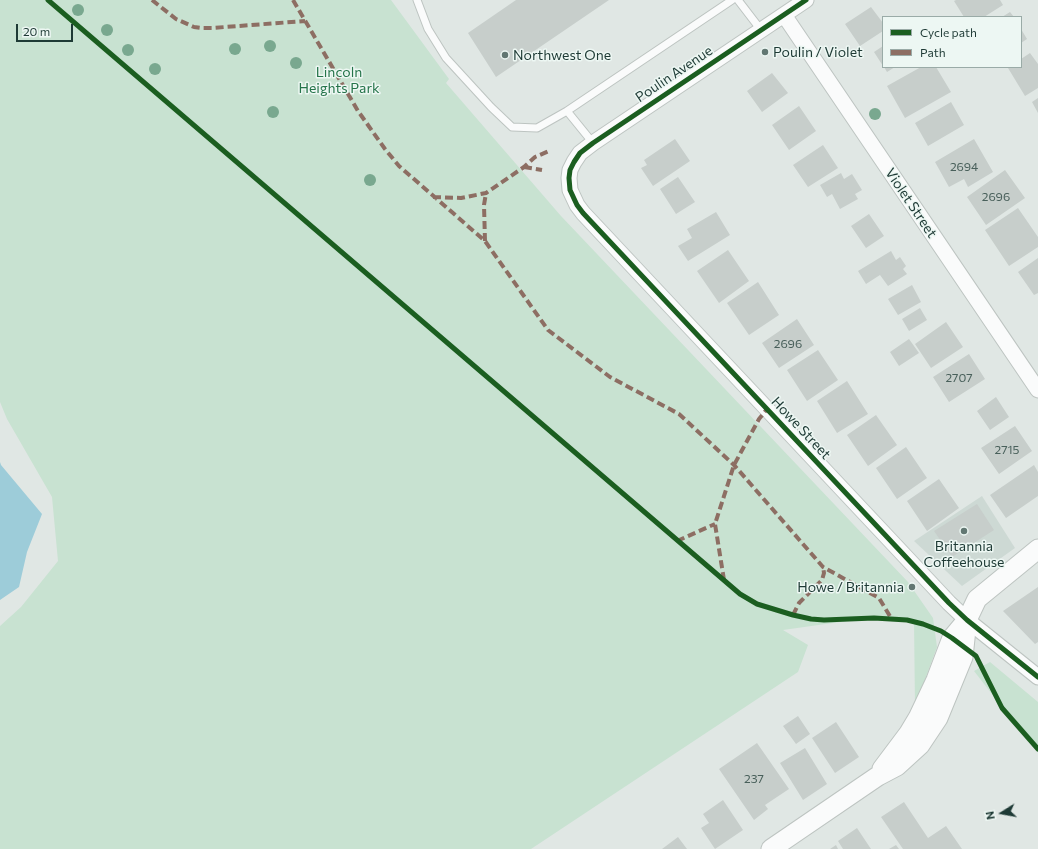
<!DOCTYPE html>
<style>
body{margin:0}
#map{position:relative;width:1038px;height:849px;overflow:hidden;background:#e0e7e4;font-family:Commissioner,sans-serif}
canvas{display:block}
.legend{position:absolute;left:882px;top:16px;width:140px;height:52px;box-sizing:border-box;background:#edf7f3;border:1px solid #9aaba7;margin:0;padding:5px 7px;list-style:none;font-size:12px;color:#1e3a35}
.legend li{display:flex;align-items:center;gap:8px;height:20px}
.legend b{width:20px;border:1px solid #9aaba7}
.north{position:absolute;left:982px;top:793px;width:40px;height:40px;-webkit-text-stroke:3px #edf7f3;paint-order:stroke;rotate:259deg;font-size:11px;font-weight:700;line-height:16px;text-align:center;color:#1e3a35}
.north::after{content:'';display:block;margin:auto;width:14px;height:18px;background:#1e3a35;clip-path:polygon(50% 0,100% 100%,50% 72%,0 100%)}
.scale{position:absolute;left:16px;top:24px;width:57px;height:18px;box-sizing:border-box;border:2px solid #1e3a35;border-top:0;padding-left:5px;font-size:12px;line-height:14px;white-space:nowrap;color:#1e3a35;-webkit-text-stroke:3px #edf7f3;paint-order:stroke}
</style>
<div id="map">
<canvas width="1038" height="849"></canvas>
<ul class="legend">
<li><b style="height:5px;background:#1b5e20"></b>Cycle path</li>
<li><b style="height:5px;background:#8d6e63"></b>Path</li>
</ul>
<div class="north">N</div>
<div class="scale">20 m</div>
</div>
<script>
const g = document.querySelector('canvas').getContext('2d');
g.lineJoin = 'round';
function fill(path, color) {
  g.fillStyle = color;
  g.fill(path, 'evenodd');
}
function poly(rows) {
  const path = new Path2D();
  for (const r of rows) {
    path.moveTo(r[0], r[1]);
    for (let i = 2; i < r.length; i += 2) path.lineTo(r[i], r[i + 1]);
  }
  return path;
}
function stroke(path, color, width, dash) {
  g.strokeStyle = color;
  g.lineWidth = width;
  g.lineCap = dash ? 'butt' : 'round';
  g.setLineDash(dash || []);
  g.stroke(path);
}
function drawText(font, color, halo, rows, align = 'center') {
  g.font = font + ' Commissioner,sans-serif';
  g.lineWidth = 3;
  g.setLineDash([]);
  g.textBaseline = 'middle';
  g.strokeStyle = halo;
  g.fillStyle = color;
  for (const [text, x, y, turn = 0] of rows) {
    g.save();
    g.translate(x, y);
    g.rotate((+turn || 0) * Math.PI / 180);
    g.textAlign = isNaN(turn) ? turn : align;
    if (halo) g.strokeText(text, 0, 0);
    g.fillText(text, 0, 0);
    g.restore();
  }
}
fill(poly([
 [982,496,1015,548,962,586,914,541]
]), '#cdd9d4');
fill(poly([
 [0,0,391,0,449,79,446,83,561,216,908,582,933,618,937,647,915,707,914,621,884,618,854,620,783,630,808,645,798,672,531,849,0,849,0,626,21,607,58,561,52,497,7,419,0,402],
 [990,662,1038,702,1038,749,1009,716,974,671]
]), '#c8e2d1');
fill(poly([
 [0,462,1,465,42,514,27,552,19,587,0,600]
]), '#9dccd9');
fill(poly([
 [516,0,609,0,496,77,468,33],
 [956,0,1000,0,1003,5,984,17,964,17,954,1],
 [871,7,883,23,883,31,860,46,845,24],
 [1010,12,1014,17,1002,17],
 [1021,29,1027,39,1021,43],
 [883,46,883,66,874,52],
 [1030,53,1038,64,1038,88,1025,96,1008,68,1021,67,1021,59],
 [884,67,895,67,887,72],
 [921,67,936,67,951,92,905,118,887,86],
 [772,73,788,93,762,112,747,91],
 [1038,98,1038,113,1032,102],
 [951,102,964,125,928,146,915,123],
 [799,106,816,131,789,150,772,125],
 [675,139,690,161,653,186,641,168,647,165,644,160],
 [974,139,993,172,968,187,964,179,949,187,935,162],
 [823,145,838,168,808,187,793,165],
 [1005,170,1025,198,986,225,967,197],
 [841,173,844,179,852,174,862,190,855,194,858,199,840,209,832,194,827,197,820,185],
 [678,177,695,202,676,214,660,189],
 [1018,208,1038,237,1038,247,1009,266,985,230],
 [716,212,730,235,688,261,678,246,692,238,687,229],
 [869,214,884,236,866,248,851,226],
 [728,250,749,281,719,303,697,271],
 [891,251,896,260,900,257,906,266,903,269,907,274,888,286,880,275,866,284,858,271],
 [1038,258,1038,293,1034,295,1018,272],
 [758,282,779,315,749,335,727,303],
 [912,285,921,302,898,315,888,299],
 [920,308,927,320,909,331,902,319],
 [797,319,814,345,779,368,762,343],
 [946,322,963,347,931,368,915,344],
 [909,339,919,353,899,366,890,352],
 [818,350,838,380,807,401,787,370],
 [969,354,985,379,949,402,933,377],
 [847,381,868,414,837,433,817,401],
 [996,397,1009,417,990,430,977,411],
 [876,415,897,445,868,466,847,435],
 [1015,426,1032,451,999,474,981,448],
 [906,447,927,478,897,499,876,468],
 [1034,465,1038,472,1038,496,1006,518,990,495],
 [939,479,959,508,927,531,907,501],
 [977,504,994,530,952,557,934,531],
 [1038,587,1038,642,1035,644,1003,611],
 [798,716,810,734,796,744,783,726],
 [836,722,859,757,835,773,812,738],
 [757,743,789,789,765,805,768,809,754,820,719,769],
 [805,748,827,784,803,800,780,763],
 [723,800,743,830,715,849,701,828,709,823,703,814],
 [904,802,928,838,946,826,962,849,903,849,881,817],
 [857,828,871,849,843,849,838,841],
 [678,837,687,849,662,849],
 [836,845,838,849,830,849],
 [896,845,899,849,889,849]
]), '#c7cecb');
const service = poly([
 [417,0,428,29,446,58,491,107,512,127,537,128,567,111],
 [738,0,761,30],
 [593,143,567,111,732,0]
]);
const minor = poly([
 [806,0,593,143,580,153,574,162,570,170,569,178,570,190,577,205,583,213,949,603,967,620,1038,677],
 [784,15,1038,390]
]);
const tertiary = poly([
 [882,769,909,733,918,718,936,680,952,638,967,620,977,599,1038,549],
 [771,849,878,776,897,766,920,745,938,718,963,657,967,620]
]);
stroke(service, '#bdc4c1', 9);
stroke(minor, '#bdc4c1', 17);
stroke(tertiary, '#bdc4c1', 21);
stroke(service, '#fafbfb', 7);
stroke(minor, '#fafbfb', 15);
stroke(tertiary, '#fafbfb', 19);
stroke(poly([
 [152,0,176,19,194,27,202,28,212,28,305,21],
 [293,0,358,111,385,149,399,166,485,241,548,330,610,377,679,414,734,465,823,567,879,598,891,618],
 [524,167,542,170],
 [433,197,461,198,486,193,524,167,535,157,549,151],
 [485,241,484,205,486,193],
 [677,541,715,524],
 [724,580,715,524,734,465,759,419,767,409],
 [793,615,799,603,822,580,824,573,823,567]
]), '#8d6e63', 4, [8, 4]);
stroke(poly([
 [48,0,740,594,757,604,793,615,811,619,824,620,874,618,907,620,923,624,941,631,952,638,976,656,1002,708,1038,749],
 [806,0,593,143,580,153,574,162,570,170,569,178,570,190,577,205,583,213,949,603,967,620,1038,677]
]), '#1b5e20', 5);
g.fillStyle = '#79a88f';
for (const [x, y] of [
 [78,10],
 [107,30],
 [270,46],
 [235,49],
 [128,50],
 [296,63],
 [155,69],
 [273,112],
 [875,114],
 [370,180]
]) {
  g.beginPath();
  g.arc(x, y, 6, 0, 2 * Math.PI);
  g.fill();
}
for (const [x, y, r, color] of [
 [765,52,4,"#627772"],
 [505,55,4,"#627772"],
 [964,531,4,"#627772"],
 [912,587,4,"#627772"]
]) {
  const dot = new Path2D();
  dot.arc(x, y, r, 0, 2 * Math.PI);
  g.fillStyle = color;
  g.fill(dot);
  stroke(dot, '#edf7f3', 1.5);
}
drawText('12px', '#49605b', null, [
 ["2694",964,167],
 ["2696",996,197],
 ["2696",788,344],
 ["2707",959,378],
 ["2715",1007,450],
 ["237",754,779]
]);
drawText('14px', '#1e3a35', '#edf7f3', [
 ["Poulin / Violet",773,52],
 ["Northwest One",513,55],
 ["Britannia",964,546,"center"],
 ["Coffeehouse",964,562,"center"],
 ["Howe / Britannia",904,587,"right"]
], 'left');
drawText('14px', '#25744a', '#edf7f3', [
 ["Lincoln",339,72],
 ["Heights Park",339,88]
]);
drawText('14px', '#1e3a35', '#edf7f3', [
 ["Poulin Avenue",674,74,-34],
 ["Violet Street",911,203,56],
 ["Howe Street",801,428,47]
]);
</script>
